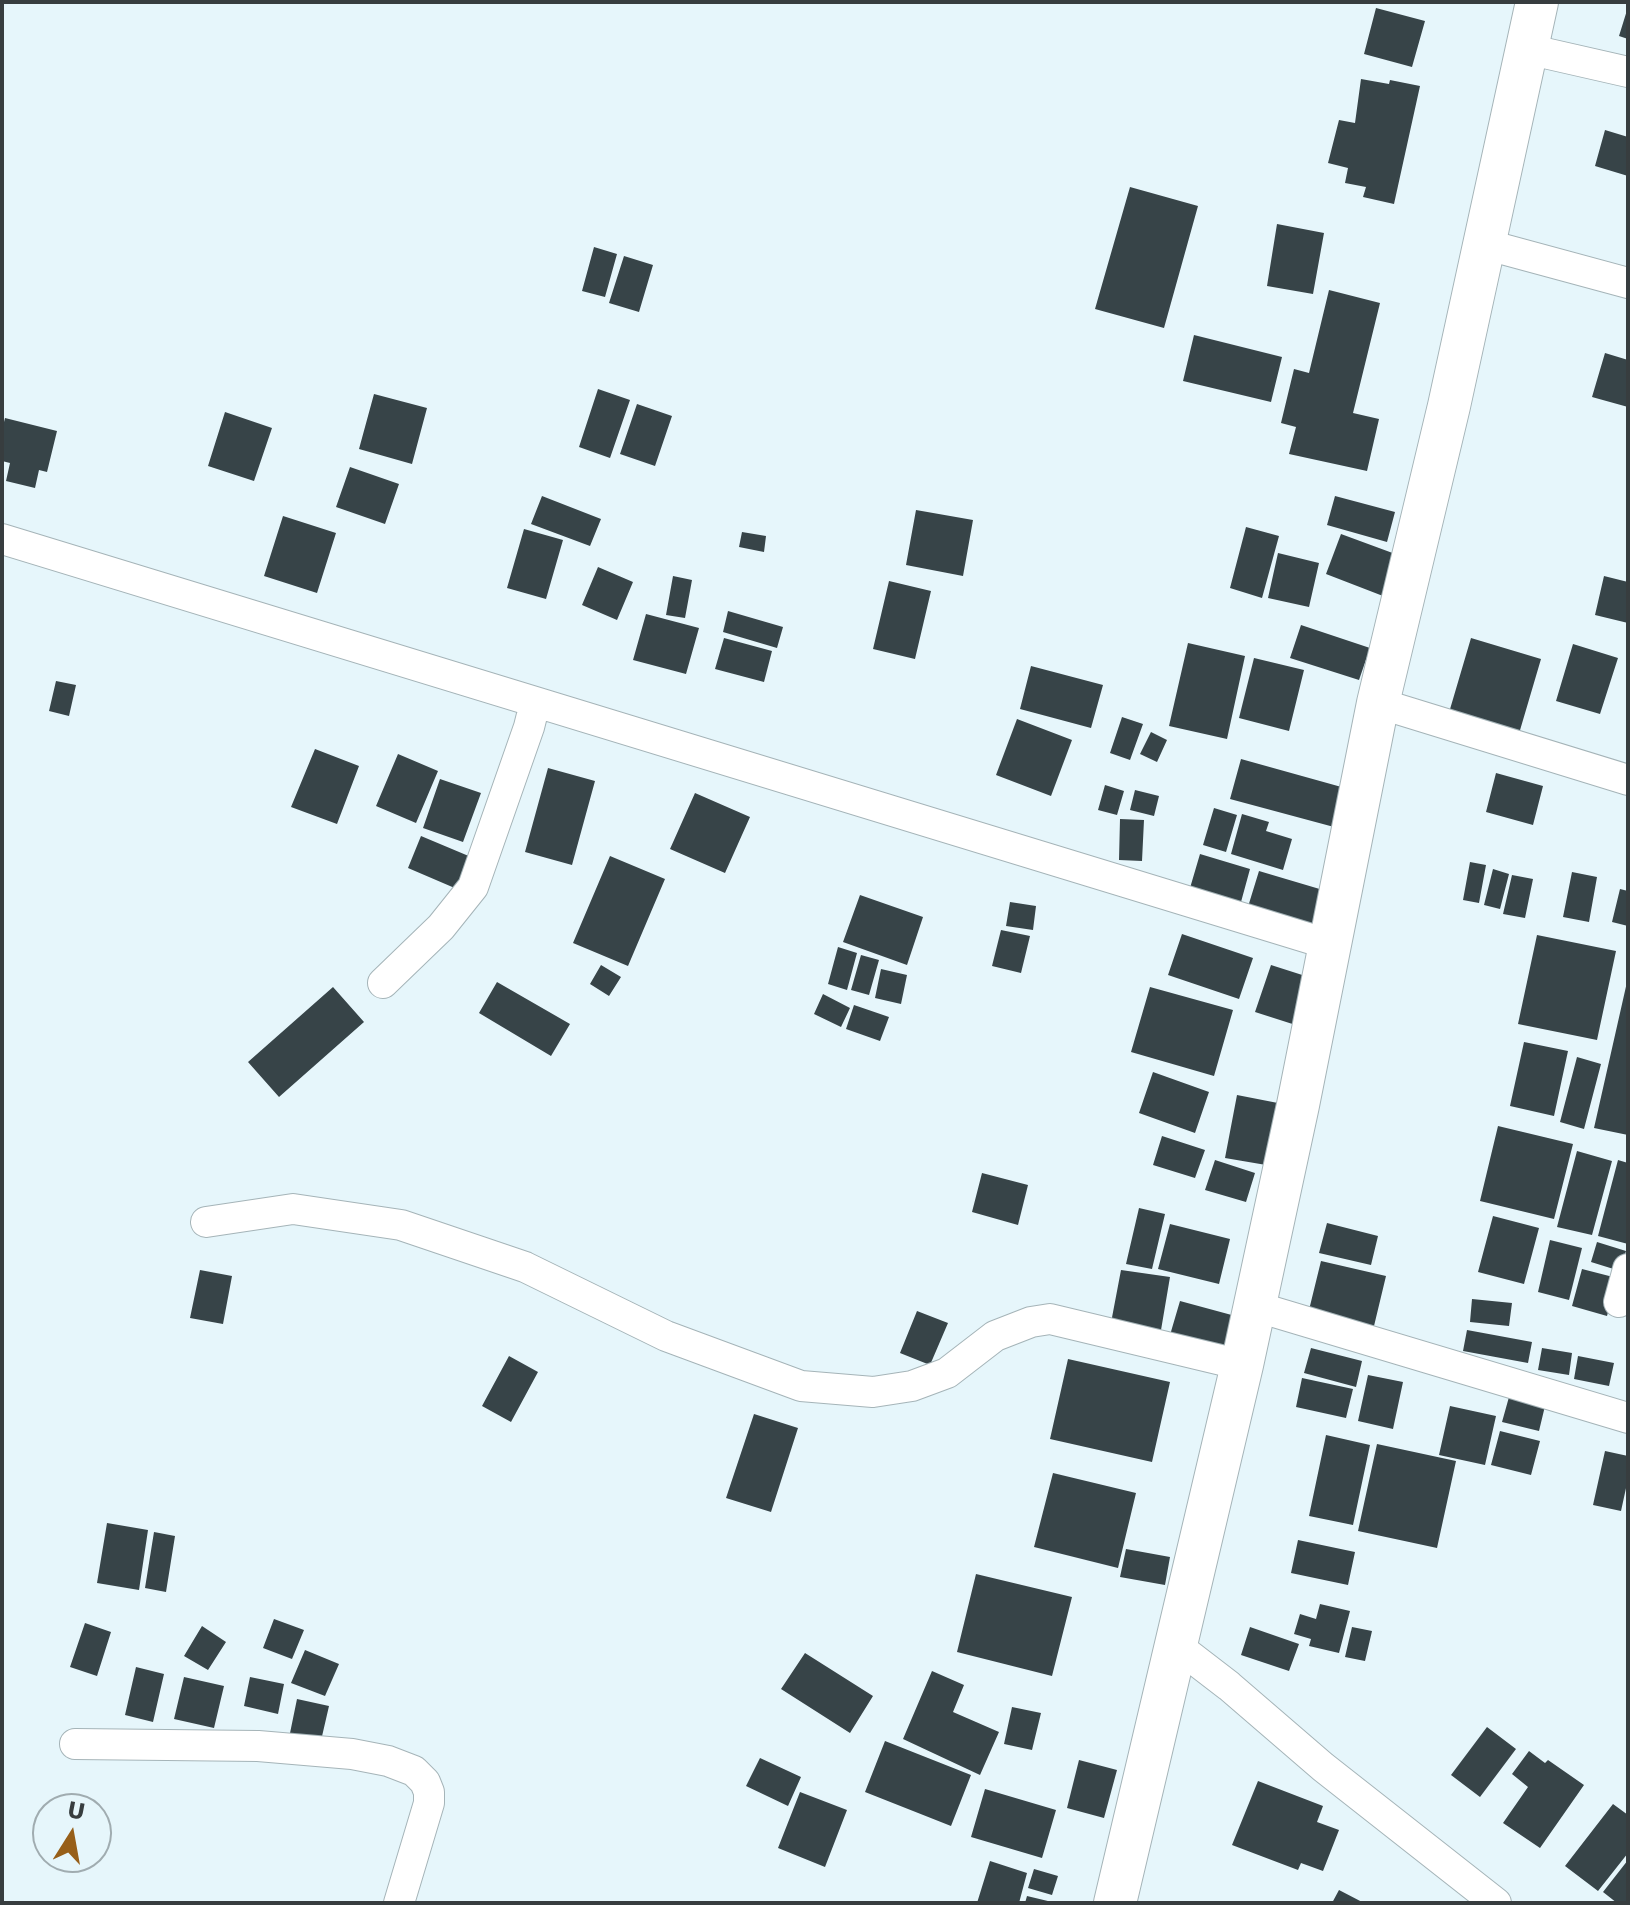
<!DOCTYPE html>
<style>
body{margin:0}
#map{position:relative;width:1630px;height:1905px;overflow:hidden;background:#e6f6fb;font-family:"DejaVu Sans",sans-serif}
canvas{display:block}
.frame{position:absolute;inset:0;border:4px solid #373d3f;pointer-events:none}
.north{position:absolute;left:32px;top:1793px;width:80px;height:80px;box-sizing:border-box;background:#e6f6fb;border:2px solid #a0acb0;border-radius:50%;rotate:11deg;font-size:22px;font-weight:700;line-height:32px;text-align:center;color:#373d3f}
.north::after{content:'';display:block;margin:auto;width:28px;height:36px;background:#975f19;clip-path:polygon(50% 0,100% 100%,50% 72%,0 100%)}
</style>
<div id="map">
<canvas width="1630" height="1905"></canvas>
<div class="frame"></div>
<div class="north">U</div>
</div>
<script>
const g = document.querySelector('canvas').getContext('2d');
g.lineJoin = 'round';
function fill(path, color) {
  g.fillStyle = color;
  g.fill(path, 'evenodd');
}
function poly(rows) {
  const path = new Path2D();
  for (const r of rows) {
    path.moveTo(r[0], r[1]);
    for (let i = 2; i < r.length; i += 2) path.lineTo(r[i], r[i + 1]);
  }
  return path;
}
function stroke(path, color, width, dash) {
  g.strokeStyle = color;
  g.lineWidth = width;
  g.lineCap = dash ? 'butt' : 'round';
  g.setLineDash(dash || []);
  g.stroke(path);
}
fill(poly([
 [1628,7,1628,39,1619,36],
 [1376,8,1425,21,1412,67,1364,54],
 [1361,79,1389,84,1390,80,1420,86,1394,204,1363,197,1366,187,1345,183,1348,168,1328,163,1339,120,1355,123],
 [1605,130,1628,137,1628,176,1595,166],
 [1130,187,1198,206,1164,328,1095,309],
 [1277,224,1324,233,1313,294,1267,286],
 [594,247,617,254,605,297,582,291],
 [624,256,653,265,639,312,609,303],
 [1329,290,1380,303,1353,413,1379,419,1367,471,1289,454,1296,427,1281,423,1294,369,1309,373],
 [1194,335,1282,357,1271,402,1183,381],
 [1605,353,1628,360,1628,407,1592,397],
 [598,389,630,400,610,458,579,447],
 [374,394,427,408,412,464,359,449],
 [637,404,672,416,655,466,620,454],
 [225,412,272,428,254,481,208,466],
 [5,418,57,431,47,472,39,470,35,488,6,481,10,463,2,461,2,430],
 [350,467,399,484,385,524,336,507],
 [542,496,601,519,590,546,531,524],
 [1335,496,1395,512,1387,542,1327,525],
 [916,510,973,520,963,576,906,565],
 [283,516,336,533,317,593,264,576],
 [1246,527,1279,536,1262,598,1230,588],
 [524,529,563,540,546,599,507,588],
 [742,532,766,536,764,552,739,547],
 [1341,534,1398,555,1383,596,1326,574],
 [1278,553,1319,563,1309,607,1268,598],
 [598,567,633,582,617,620,582,605],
 [673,576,692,580,685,618,666,615],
 [1604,576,1628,582,1628,623,1595,615],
 [889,581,931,591,915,659,873,649],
 [728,611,783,627,777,648,723,632],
 [646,614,699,628,686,674,633,660],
 [1301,625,1370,648,1359,680,1290,658],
 [724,638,772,651,764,682,715,669],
 [1471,638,1541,659,1518,737,1448,716],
 [1188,643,1245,656,1227,739,1169,726],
 [1573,644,1618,658,1600,714,1556,701],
 [1254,658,1304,670,1289,731,1239,718],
 [1031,666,1103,685,1091,728,1020,709],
 [56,681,76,685,69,716,49,711],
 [1122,717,1143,724,1130,760,1110,753],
 [1017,719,1072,740,1051,796,996,775],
 [1151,732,1167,740,1157,762,1140,754],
 [315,749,359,766,337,824,291,807],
 [398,754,438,771,416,823,376,806],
 [1241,759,1345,788,1334,827,1230,799],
 [548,768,595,781,572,865,525,852],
 [1496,773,1543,786,1533,825,1486,812],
 [440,779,481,793,463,842,423,828],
 [1105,785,1124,791,1117,815,1098,810],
 [1135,790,1159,796,1154,816,1130,810],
 [695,793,750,817,725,873,670,849],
 [1214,808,1237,815,1226,852,1203,845],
 [1242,814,1269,822,1266,831,1292,839,1283,870,1231,854],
 [1120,819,1144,820,1142,861,1119,860],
 [421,836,471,857,457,889,408,868],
 [1200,854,1250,869,1241,902,1190,888],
 [610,856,665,879,628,966,573,943],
 [1470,862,1486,865,1479,903,1463,900],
 [1493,869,1509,874,1500,909,1484,905],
 [1259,871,1323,890,1311,929,1247,910],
 [1572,872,1597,877,1589,922,1563,917],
 [1512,875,1533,879,1525,918,1503,914],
 [1620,889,1628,891,1628,926,1612,922],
 [860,895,923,917,907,965,843,942],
 [1010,902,1036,906,1033,930,1006,926],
 [1001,930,1030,936,1021,973,992,966],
 [1182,934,1253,958,1239,999,1168,975],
 [1537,935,1616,951,1597,1040,1518,1024],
 [838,947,857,953,847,990,828,984],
 [861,955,879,960,869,995,851,990],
 [601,965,621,977,609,996,590,984],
 [1271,965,1321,981,1305,1028,1255,1012],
 [881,969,907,975,901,1004,875,998],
 [497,982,570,1024,551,1056,479,1013],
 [1627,982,1628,982,1628,1135,1594,1128],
 [333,987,364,1022,279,1097,248,1062],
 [1150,987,1233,1010,1214,1076,1131,1052],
 [823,994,850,1008,841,1027,814,1014],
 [854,1005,889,1017,880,1041,846,1029],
 [1524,1042,1568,1051,1554,1116,1510,1106],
 [1577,1057,1601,1064,1584,1129,1560,1122],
 [1153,1072,1209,1092,1195,1133,1139,1113],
 [1237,1095,1283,1104,1272,1166,1225,1158],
 [1498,1126,1573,1144,1554,1219,1480,1201],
 [1162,1136,1205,1150,1195,1178,1153,1165],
 [1577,1151,1612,1161,1592,1235,1557,1227],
 [1215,1160,1255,1173,1246,1202,1205,1190],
 [1618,1160,1628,1163,1628,1244,1598,1236],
 [982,1173,1028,1185,1018,1225,972,1212],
 [1139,1208,1165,1214,1152,1269,1126,1264],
 [1493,1216,1539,1228,1524,1284,1478,1272],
 [1327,1223,1378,1236,1371,1265,1319,1253],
 [1170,1224,1230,1239,1219,1284,1158,1269],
 [1550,1240,1582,1248,1569,1300,1538,1292],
 [1597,1242,1626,1251,1620,1271,1591,1262],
 [1321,1261,1386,1276,1374,1326,1309,1310],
 [1582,1269,1617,1278,1607,1316,1572,1306],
 [200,1270,232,1276,223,1324,190,1318],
 [1121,1270,1170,1277,1160,1336,1110,1328],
 [1472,1299,1512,1303,1509,1326,1470,1322],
 [1180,1301,1239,1317,1229,1351,1170,1335],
 [917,1311,948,1323,930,1365,900,1353],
 [1467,1330,1532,1342,1528,1363,1463,1351],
 [1311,1348,1362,1361,1356,1387,1304,1373],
 [1542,1348,1572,1353,1569,1375,1538,1370],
 [509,1356,538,1372,511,1422,482,1406],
 [1578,1356,1614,1363,1609,1386,1574,1379],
 [1068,1359,1170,1382,1152,1462,1050,1439],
 [1368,1375,1403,1382,1393,1429,1358,1421],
 [1302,1378,1353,1389,1346,1418,1296,1407],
 [1509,1397,1545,1406,1539,1431,1502,1422],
 [1450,1406,1496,1416,1485,1465,1439,1455],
 [754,1414,798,1428,771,1512,726,1498],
 [1500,1431,1540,1441,1531,1475,1491,1465],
 [1326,1435,1370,1445,1353,1525,1309,1516],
 [1377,1444,1456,1461,1437,1548,1358,1531],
 [1605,1451,1628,1456,1628,1479,1621,1511,1593,1505],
 [1053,1473,1136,1493,1118,1568,1034,1547],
 [107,1523,148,1530,139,1590,97,1583],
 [154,1532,175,1536,166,1592,145,1588],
 [1298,1540,1355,1552,1348,1585,1291,1573],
 [1126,1549,1170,1557,1165,1585,1120,1577],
 [976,1574,1072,1597,1052,1676,957,1652],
 [1320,1604,1350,1611,1339,1653,1309,1646,1311,1639,1294,1634,1300,1614,1316,1619],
 [274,1619,304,1630,292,1659,263,1648],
 [85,1623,111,1632,97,1676,70,1667],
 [202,1626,226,1642,208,1670,184,1656],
 [1250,1627,1299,1644,1289,1671,1241,1655],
 [1352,1627,1372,1631,1365,1661,1345,1657],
 [305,1650,339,1664,325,1696,291,1683],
 [805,1653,873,1696,850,1733,781,1689],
 [136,1667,164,1674,153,1722,125,1715],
 [932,1671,964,1685,953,1712,999,1732,980,1775,903,1739],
 [184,1677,224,1686,214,1728,174,1719],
 [250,1677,284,1684,278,1714,244,1706],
 [297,1699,329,1706,320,1745,289,1738],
 [1012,1707,1041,1713,1032,1750,1004,1744],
 [1487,1727,1516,1749,1480,1797,1451,1775],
 [885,1741,971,1775,951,1826,865,1792],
 [1529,1751,1545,1763,1548,1760,1584,1785,1540,1848,1503,1823,1528,1787,1512,1774],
 [760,1758,801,1777,788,1806,746,1786],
 [1079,1760,1117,1770,1104,1818,1067,1808],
 [1258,1781,1323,1806,1317,1822,1339,1830,1323,1871,1301,1863,1298,1870,1232,1845],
 [985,1789,1056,1810,1042,1858,971,1837],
 [800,1792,847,1810,825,1867,778,1848],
 [1613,1804,1628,1815,1628,1853,1598,1891,1565,1866],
 [1628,1860,1628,1903,1617,1903,1603,1892],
 [990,1861,1027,1873,1019,1903,977,1903],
 [1034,1869,1058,1876,1052,1895,1028,1888],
 [1339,1890,1364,1903,1332,1903],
 [1027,1896,1052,1902,1052,1903,1025,1903]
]), '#374448');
const minor = poly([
 [1527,49,1628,72],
 [1484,244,1628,283],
 [2,539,1331,945],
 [1378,703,1628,780],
 [383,983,441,927,473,887,529,727,535,703],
 [206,1222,293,1209,401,1225,525,1267,666,1336,801,1386,873,1392,912,1386,947,1373,995,1336,1031,1322,1050,1319,1242,1365],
 [1619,1302,1628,1269],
 [1254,1306,1628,1418],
 [1177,1646,1229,1686,1323,1767,1496,1903],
 [75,1744,258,1746,352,1754,388,1761,414,1771,425,1782,429,1792,429,1803,399,1903]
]);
const secondary = poly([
 [1115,1903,1242,1365,1298,1105,1378,703,1449,406,1537,2]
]);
stroke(minor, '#a5b4b8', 32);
stroke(secondary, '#a5b4b8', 44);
stroke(minor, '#fff', 30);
stroke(secondary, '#fff', 42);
</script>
